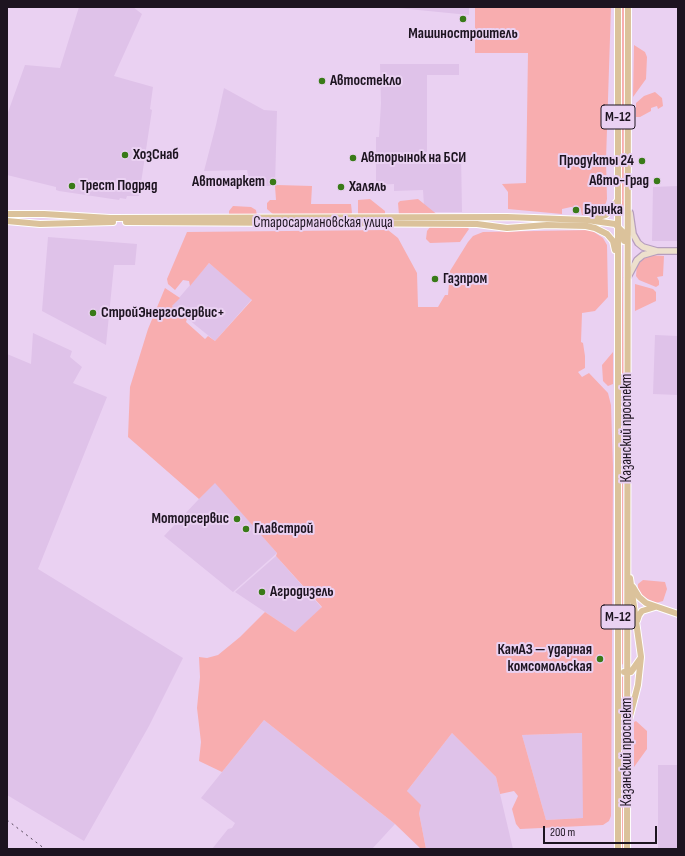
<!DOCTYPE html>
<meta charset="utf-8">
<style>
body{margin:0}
#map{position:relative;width:685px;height:856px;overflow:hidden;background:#ead1f2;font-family:"Sofia Sans Condensed",sans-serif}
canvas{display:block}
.frame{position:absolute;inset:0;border:8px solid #1d1420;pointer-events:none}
.scale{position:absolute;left:543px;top:826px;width:114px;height:18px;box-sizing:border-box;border:2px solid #1d1420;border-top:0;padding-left:5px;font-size:12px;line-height:14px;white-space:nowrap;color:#1d1420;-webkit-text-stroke:3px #ead1f2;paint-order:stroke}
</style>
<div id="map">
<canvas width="685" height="856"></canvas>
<div class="frame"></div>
<div class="scale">200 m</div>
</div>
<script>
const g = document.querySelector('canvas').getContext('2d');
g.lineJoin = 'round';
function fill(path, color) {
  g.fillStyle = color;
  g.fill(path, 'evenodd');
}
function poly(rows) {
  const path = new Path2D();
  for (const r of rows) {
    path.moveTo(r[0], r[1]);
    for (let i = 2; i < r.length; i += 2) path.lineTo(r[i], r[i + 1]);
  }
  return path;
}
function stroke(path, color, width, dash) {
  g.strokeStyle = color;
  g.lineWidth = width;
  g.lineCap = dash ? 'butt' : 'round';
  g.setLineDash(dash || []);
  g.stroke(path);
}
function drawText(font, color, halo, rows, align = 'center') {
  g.font = font + ' "Sofia Sans Condensed",sans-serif';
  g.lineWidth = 4;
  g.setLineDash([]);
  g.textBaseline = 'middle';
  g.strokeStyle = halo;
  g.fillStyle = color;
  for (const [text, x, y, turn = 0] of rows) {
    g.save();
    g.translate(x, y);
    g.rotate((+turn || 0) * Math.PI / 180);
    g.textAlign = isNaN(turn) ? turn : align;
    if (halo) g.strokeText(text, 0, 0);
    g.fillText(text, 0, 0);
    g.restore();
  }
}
fill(poly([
 [79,7,133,7,142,14,114,76,153,87,150,109,152,110,139,196,127,196,126,199,120,198,119,200,59,191,56,190,56,187,7,175,7,115,25,65,60,68],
 [398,7,469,7,469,15,398,8],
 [380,64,459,64,459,75,427,75,427,154,461,154,462,212,432,212,424,206,423,190,394,191,394,184,376,185,376,137,379,137,381,103],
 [224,88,264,110,277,111,275,186,250,186,247,170,204,171,216,125],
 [678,186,678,241,652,241,653,187],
 [48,237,137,244,135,265,114,265,106,345,42,311],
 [209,263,252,299,215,341,172,306],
 [33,333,72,351,70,357,82,367,73,383,107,397,38,569,183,658,149,726,84,841,7,795,7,354,31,364],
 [655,335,678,336,678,395,653,394],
 [215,482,277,553,233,592,164,536],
 [276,556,322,608,295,632,235,592],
 [264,720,395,824,372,849,212,849,228,829,232,828,235,823,201,798],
 [452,733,496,777,513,849,426,849,419,813,407,791],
 [583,733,583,818,546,820,522,735],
 [658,765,678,765,678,849,658,849]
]), '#dfc2e9');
fill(poly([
 [475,7,611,7,606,160,607,199,606,203,600,210,594,213,582,215,580,207,571,207,562,209,562,214,508,209,508,192,502,184,526,183,528,53,475,53],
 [622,7,624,7,624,208,622,208],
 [634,45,645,52,647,57,646,79,633,97],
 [655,92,662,98,663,106,658,109,657,106,651,108,651,111,640,117,636,117,636,103,644,96],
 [277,185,312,186,311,204,351,204,352,213,350,215,274,215,267,209,267,203,270,200,276,200,275,186],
 [370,199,385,211,385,216,358,215,358,200],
 [418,199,439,216,399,215,398,203,400,201],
 [233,206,251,207,256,210,257,216,229,217,229,211],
 [430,227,467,227,469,229,460,242,430,243,426,239,427,231],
 [388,230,398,238,417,273,418,307,438,307,445,295,448,295,450,271,468,242,473,236,483,232,591,230,603,238,607,245,608,297,595,311,582,313,581,342,583,343,585,356,585,368,578,372,582,377,589,373,608,393,611,405,613,467,611,816,609,821,603,825,520,829,516,824,512,809,518,796,514,791,500,794,496,777,452,733,407,791,421,805,419,813,426,849,421,849,395,824,264,720,222,772,199,761,201,742,197,708,200,677,199,657,207,658,218,655,240,637,265,612,295,632,322,607,276,556,277,553,215,483,199,499,128,437,130,387,148,329,165,288,180,298,172,306,187,319,186,322,205,339,208,336,215,341,252,300,209,263,190,286,189,281,183,280,175,290,168,284,167,279,187,232],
 [582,733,583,818,546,820,522,735],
 [621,236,622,238,624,385,622,384],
 [648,255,664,256,663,276,657,277,659,281,659,285,656,287,639,280,636,276,637,264],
 [635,284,653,289,656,292,656,301,635,311],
 [613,352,613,384,608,386,603,381,602,365],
 [621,403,623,403,623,665,621,662],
 [643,580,665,582,667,589,663,601,656,603,642,596,638,589,638,584],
 [621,677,623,677,623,849,621,849],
 [636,721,647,731,647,749,634,767,634,722]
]), '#f8adaf');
const secondary = poly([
 [630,213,633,234,638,243,643,247,657,251,678,251],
 [628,277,637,260,643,255,657,251]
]);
const primary = poly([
 [7,214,44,214,110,218,507,217,587,220,615,224,623,232,624,241],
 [593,219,606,215,618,200],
 [7,221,40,224,113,222],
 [126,222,477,224,507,228,547,225,586,226,595,228,607,234,613,241,615,250],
 [633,587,639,597,646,603,678,614],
 [637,621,639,615,642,611,655,607],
 [624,672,631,672,640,659],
 [629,720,638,685,641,657,630,578],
 [618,849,618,7],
 [627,849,628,7]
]);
stroke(secondary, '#b69ebe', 8);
stroke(primary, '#fff', 8);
stroke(secondary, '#ede0cd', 5.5);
stroke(primary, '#dbc29b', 6);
stroke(poly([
 [7,820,45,849]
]), '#4f4253', 1, [2, 4]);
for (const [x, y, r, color] of [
 [463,19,4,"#397a18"],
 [322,81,4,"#397a18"],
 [125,155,4,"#397a18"],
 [353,158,4,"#397a18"],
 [642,161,4,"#397a18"],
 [657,181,4,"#397a18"],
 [273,182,4,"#397a18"],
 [72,186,4,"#397a18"],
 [341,187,4,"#397a18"],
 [576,210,4,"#397a18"],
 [435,279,4,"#397a18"],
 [93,313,4,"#397a18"],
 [237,519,4,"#397a18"],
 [246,529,4,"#397a18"],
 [262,592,4,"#397a18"],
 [600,659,4,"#397a18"]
]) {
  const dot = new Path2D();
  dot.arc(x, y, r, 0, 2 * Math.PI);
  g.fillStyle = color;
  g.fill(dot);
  stroke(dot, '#ead1f2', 1.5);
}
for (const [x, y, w] of [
 [618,117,34],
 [618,617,34]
]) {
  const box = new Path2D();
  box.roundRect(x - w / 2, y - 12, w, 24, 3);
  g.fillStyle = '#ead1f2';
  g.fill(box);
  stroke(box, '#1d1420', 1);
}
drawText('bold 14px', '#1d1420', null, [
 ["М-12",618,117],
 ["М-12",618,617]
]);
drawText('bold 15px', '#1d1420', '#ead1f2', [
 ["Машиностроитель",463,34,"center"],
 ["Автостекло",330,81],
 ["ХозCнаб",133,155],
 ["Авторынок на БСИ",361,158],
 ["Продукты 24",634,161,"right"],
 ["Авто-Град",649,181,"right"],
 ["Автомаркет",265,182,"right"],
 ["Трест Подряд",80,186],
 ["Халяль",349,187],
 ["Бричка",584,210],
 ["Газпром",443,279],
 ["СтройЭнергоСервис+",101,313],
 ["Моторсервис",229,519,"right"],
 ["Главстрой",254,529],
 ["Агродизель",270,592],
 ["КамАЗ — ударная",592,650,"right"],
 ["комсомольская",592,667,"right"]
], 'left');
drawText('15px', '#1d1420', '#ead1f2', [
 ["Старосармановская улица",323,223],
 ["Казанский проспект",627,428,-90],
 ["Казанский проспект",627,752,-90]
]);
</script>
